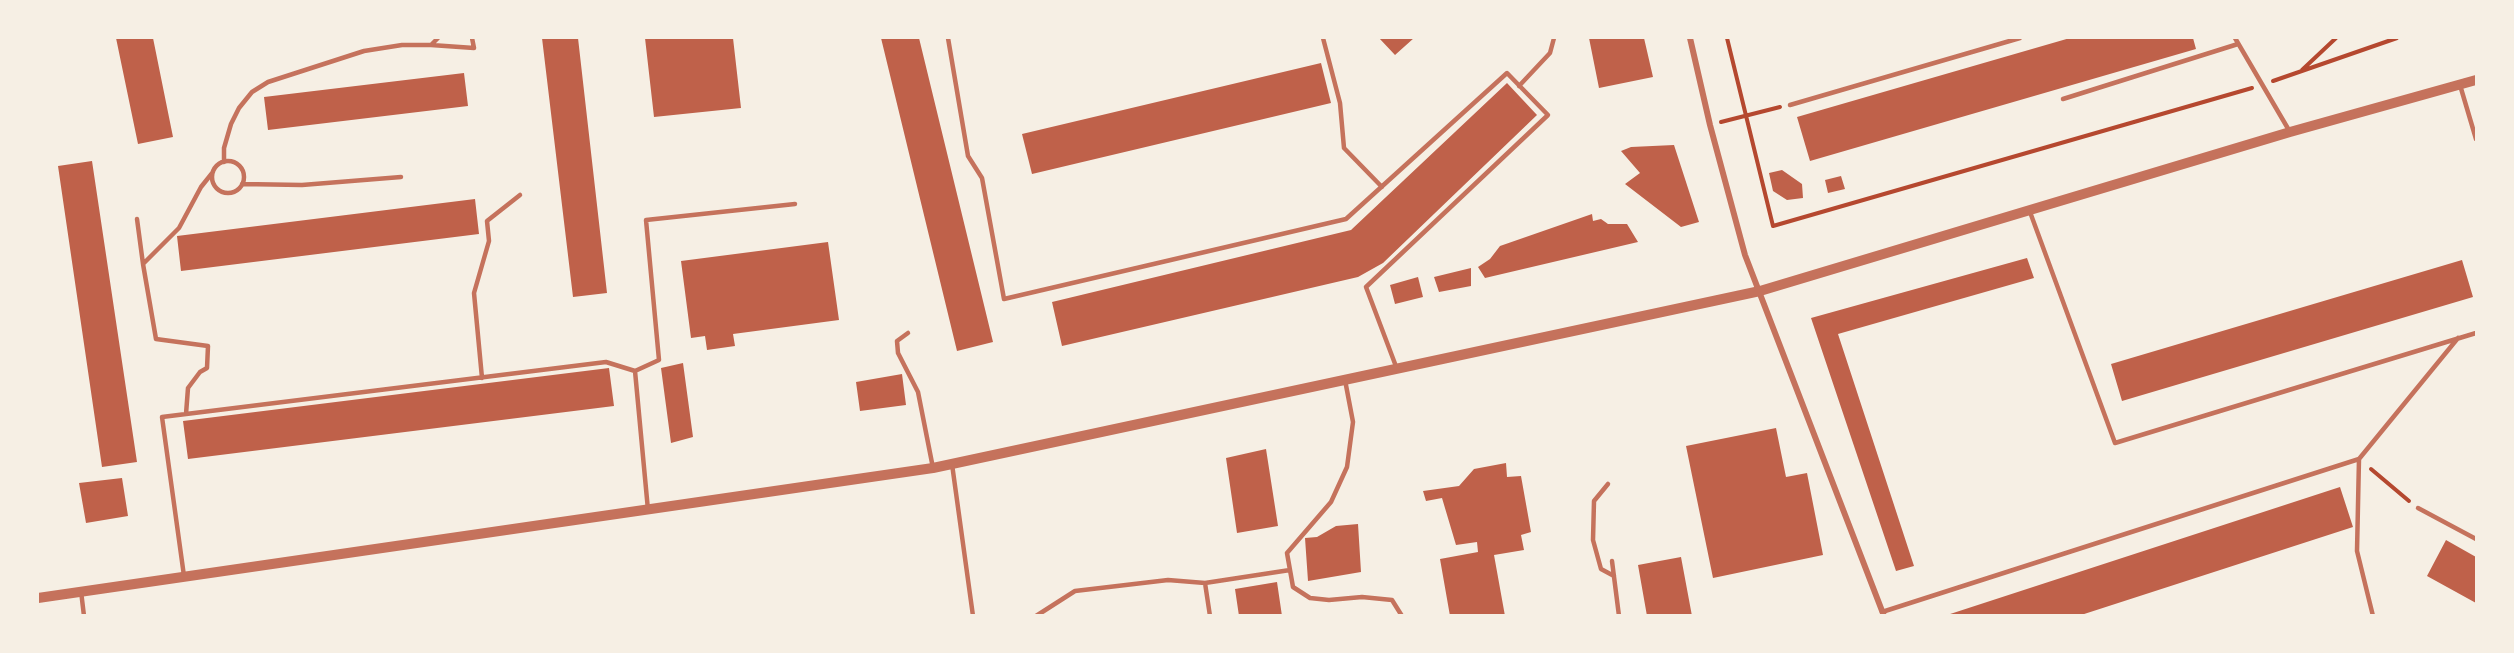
<!DOCTYPE html>
<style>
body{margin:0}
#map{position:relative;width:2514px;height:653px;overflow:hidden;background:#f6efe4;font-family:Montserrat,sans-serif}
canvas{display:block}
.frame{position:absolute;inset:0;border:39px solid #f6efe4;pointer-events:none}
</style>
<div id="map">
<canvas width="2514" height="653"></canvas>
<div class="frame"></div>
</div>
<script>
const g = document.querySelector('canvas').getContext('2d');
g.lineJoin = 'round';
function fill(path, color) {
  g.fillStyle = color;
  g.fill(path, 'evenodd');
}
function poly(rows) {
  const path = new Path2D();
  for (const r of rows) {
    if (r.length === 3) {
      path.moveTo(r[0] + r[2], r[1]);
      path.arc(r[0], r[1], r[2], 0, 2 * Math.PI);
      continue;
    }
    path.moveTo(r[0], r[1]);
    for (let i = 2; i < r.length; i += 2) path.lineTo(r[i], r[i + 1]);
  }
  return path;
}
function stroke(path, color, width, dash) {
  g.strokeStyle = color;
  g.lineWidth = width;
  g.lineCap = dash ? 'butt' : 'round';
  g.setLineDash(dash || []);
  g.stroke(path);
}
fill(poly([
 [116,38,153,38,173,137,138,144],
 [542,38,578,38,607,293,573,297],
 [645,38,733,38,741,108,654,117],
 [881,38,919,38,993,342,957,351],
 [1379,38,1414,38,1395,55],
 [1589,38,1644,38,1653,77,1599,88],
 [2070,38,2193,38,2196,49,1810,161,1797,117],
 [1321,63,1331,103,1032,174,1022,134],
 [464,73,468,106,268,130,264,97],
 [1507,83,1537,115,1383,263,1358,277,1062,346,1052,302,1351,230],
 [1674,145,1699,222,1681,227,1625,184,1640,173,1621,151,1631,147],
 [92,161,137,462,102,467,58,166],
 [1782,170,1802,184,1803,198,1787,200,1773,191,1769,173],
 [1841,176,1845,189,1828,193,1825,180],
 [475,199,479,234,181,271,177,236],
 [1592,214,1593,221,1601,219,1608,224,1627,224,1638,242,1485,278,1478,267,1490,259,1500,246],
 [828,242,839,320,733,334,735,346,707,350,705,336,691,338,681,261],
 [2027,258,2034,278,1838,334,1914,566,1896,571,1811,318],
 [2462,260,2473,297,2122,401,2111,364],
 [1471,268,1471,286,1439,292,1434,277],
 [1418,277,1423,297,1395,304,1390,285],
 [683,363,693,437,671,443,661,368],
 [609,368,614,406,188,459,183,421],
 [902,374,906,405,860,411,856,382],
 [1776,428,1786,477,1807,473,1823,555,1713,578,1686,446],
 [1266,449,1278,526,1237,533,1226,458],
 [1506,463,1507,477,1521,476,1531,532,1521,535,1524,550,1494,555,1505,616,1450,616,1440,559,1478,552,1477,542,1456,545,1442,498,1426,501,1423,491,1459,486,1474,469],
 [122,478,128,516,86,523,79,483],
 [2340,487,2353,527,2078,616,1944,616],
 [1358,524,1361,572,1308,581,1305,538,1317,537,1336,526],
 [2446,540,2476,557,2476,603,2427,576],
 [1681,557,1692,616,1647,616,1638,565],
 [1277,582,1282,616,1239,616,1235,589]
]), '#bf614a');
stroke(poly([
 [1727,38,1773,226,2252,88],
 [2302,70,2336,38],
 [2273,81,2397,38],
 [1721,122,1780,107],
 [2371,469,2409,501]
]), '#b5482f', 4);
stroke(poly([
 [438,38,431,45,474,48,472,38],
 [948,38,968,156,982,178,1004,299,1346,219,1507,73,1548,115,1366,287,1397,369],
 [1323,38,1340,103,1344,148,1382,187],
 [2235,38,2290,132],
 [2460,85,2476,139],
 [1519,86,1550,53,1554,38],
 [2063,99,2238,44],
 [1790,105,2020,38],
 [228,177,16],
 [224,162,224,148,231,124,239,108,252,92,268,82,364,51,402,45,431,45],
 [242,184,302,185,401,177],
 [2030,212,2115,443,2476,333],
 [137,219,143,264,179,228,201,187,213,172],
 [143,264,156,339,208,346,207,368,200,372,188,388,186,414],
 [908,333,897,341,898,353,918,392,933,468],
 [482,378,474,293,489,241,487,221,520,195],
 [1345,380,1353,422,1347,467,1331,502,1287,553,1293,587,1310,598,1329,600,1362,597,1392,600,1402,616],
 [2359,459,2357,551,2373,616],
 [952,464,973,616],
 [1608,484,1594,501,1593,540,1601,569,1614,576],
 [2418,508,2476,539],
 [648,510,635,371,659,360,646,220,795,204],
 [1612,561,1619,616],
 [184,576,162,417,606,362,635,371],
 [81,591,84,616],
 [1882,612,2359,459,2458,338],
 [1036,616,1075,591,1168,580,1205,583],
 [1210,616,1205,583,1290,570]
]), '#c5725c', 4.5);
stroke(poly([
 [1690,38,1710,125,1745,255,1884,616]
]), '#c5725c', 6);
stroke(poly([
 [38,598,933,468,1760,291,2290,132,2476,80]
]), '#c5725c', 10);
</script>
